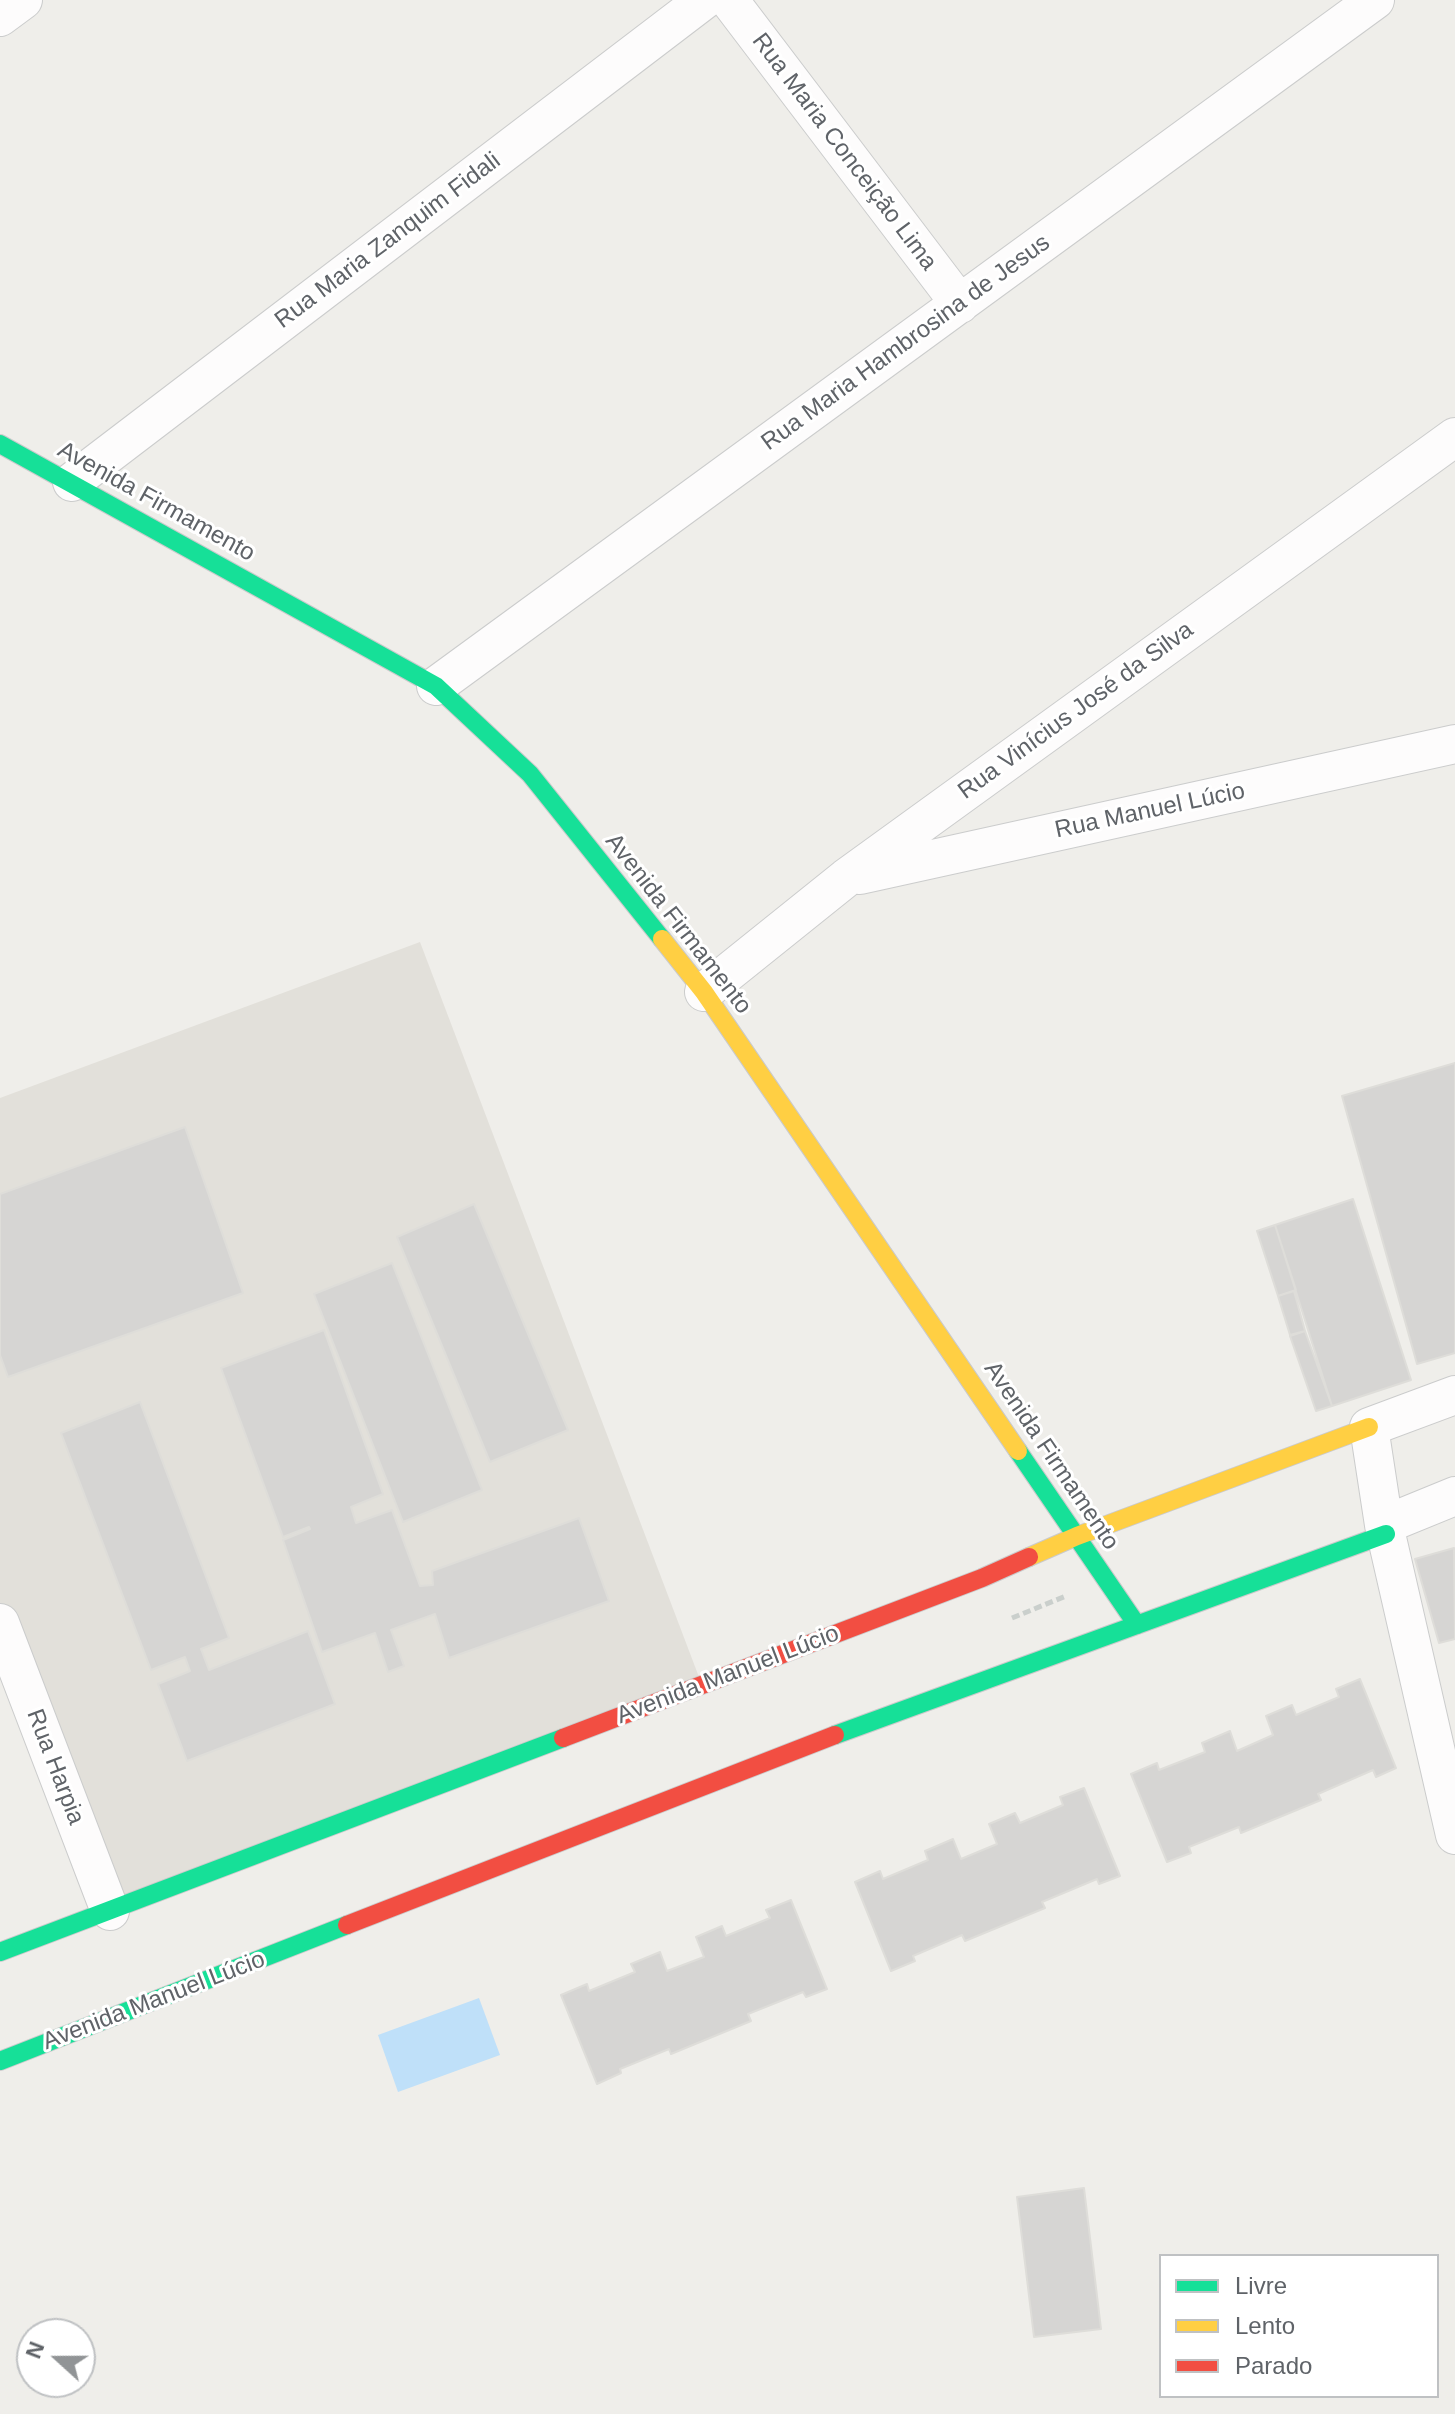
<!DOCTYPE html>
<meta charset="utf-8">
<style>
body{margin:0}
#map{position:relative;width:1455px;height:2414px;overflow:hidden;background:#efeeea;font-family:Helvetica,sans-serif}
canvas{display:block}
.legend{position:absolute;left:1159px;top:2254px;width:280px;height:144px;box-sizing:border-box;background:#fff;border:2px solid #bfc1c3;margin:0;padding:10px 14px;list-style:none;font-size:24px;color:#5f6368}
.legend li{display:flex;align-items:center;gap:16px;height:40px}
.legend b{width:40px;border:2px solid #bfc1c3}
.north{position:absolute;left:16px;top:2318px;width:80px;height:80px;box-sizing:border-box;background:#fff;border:2px solid #bfc1c3;border-radius:50%;rotate:291deg;font-size:22px;font-weight:700;line-height:32px;text-align:center;color:#5f6368}
.north::after{content:'';display:block;margin:auto;width:28px;height:36px;background:#919496;clip-path:polygon(50% 0,100% 100%,50% 72%,0 100%)}
</style>
<div id="map">
<canvas width="1455" height="2414"></canvas>
<ul class="legend">
<li><b style="height:10px;background:#16e098"></b>Livre</li>
<li><b style="height:10px;background:#ffcf43"></b>Lento</li>
<li><b style="height:10px;background:#f24e42"></b>Parado</li>
</ul>
<div class="north">N</div>
</div>
<script>
const g = document.querySelector('canvas').getContext('2d');
g.lineJoin = 'round';
function fill(path, color) {
  g.fillStyle = color;
  g.fill(path, 'evenodd');
}
function poly(rows) {
  const path = new Path2D();
  for (const r of rows) {
    path.moveTo(r[0], r[1]);
    for (let i = 2; i < r.length; i += 2) path.lineTo(r[i], r[i + 1]);
  }
  return path;
}
function stroke(path, color, width, dash) {
  g.strokeStyle = color;
  g.lineWidth = width;
  g.lineCap = dash ? 'butt' : 'round';
  g.setLineDash(dash || []);
  g.stroke(path);
}
function drawText(font, color, halo, rows, align = 'center') {
  g.font = font + ' Helvetica,sans-serif';
  g.lineWidth = 6;
  g.setLineDash([]);
  g.textBaseline = 'middle';
  g.strokeStyle = halo;
  g.fillStyle = color;
  for (const [text, x, y, turn = 0] of rows) {
    g.save();
    g.translate(x, y);
    g.rotate((+turn || 0) * Math.PI / 180);
    g.textAlign = isNaN(turn) ? turn : align;
    if (halo) g.strokeText(text, 0, 0);
    g.fillText(text, 0, 0);
    g.restore();
  }
}
fill(poly([
 [420,942,702,1685,110,1911,0,1623,0,1098]
]), '#e2e0da');
fill(poly([
 [479,1998,500,2055,398,2092,378,2035]
]), '#bfe0f9');
const building = poly([
 [1455,1063,1455,1353,1417,1364,1342,1096,1455,1063],
 [185,1127,243,1293,8,1377,0,1355,0,1194,185,1127],
 [1353,1199,1411,1380,1332,1406,1275,1225,1353,1199],
 [474,1204,568,1430,490,1462,397,1237,474,1204],
 [1275,1225,1296,1290,1278,1296,1257,1231,1275,1225],
 [392,1263,482,1490,403,1522,314,1294,392,1263],
 [1294,1291,1305,1331,1290,1335,1278,1296,1294,1291],
 [324,1330,383,1494,351,1507,356,1523,392,1510,420,1586,433,1585,432,1571,579,1518,609,1601,449,1658,435,1614,391,1630,404,1666,388,1672,375,1633,322,1652,283,1540,310,1529,309,1527,283,1537,221,1368,324,1330],
 [1305,1331,1332,1406,1316,1411,1290,1336,1305,1331],
 [140,1402,229,1638,201,1649,209,1670,308,1631,335,1704,187,1761,158,1684,190,1671,185,1657,151,1670,61,1433,140,1402],
 [1454,1548,1455,1639,1439,1643,1415,1559,1454,1548],
 [1360,1679,1396,1768,1376,1777,1373,1770,1318,1794,1321,1800,1241,1833,1239,1827,1189,1847,1191,1853,1167,1862,1131,1774,1157,1763,1159,1770,1205,1752,1202,1743,1230,1731,1237,1751,1273,1735,1266,1716,1292,1705,1296,1715,1339,1697,1336,1689,1360,1679],
 [1084,1788,1120,1876,1099,1884,1097,1879,1042,1902,1045,1908,965,1941,962,1935,913,1956,915,1961,891,1971,855,1882,880,1871,883,1879,928,1860,925,1851,953,1839,961,1859,997,1844,989,1824,1015,1813,1020,1823,1063,1805,1060,1797,1084,1788],
 [791,1900,827,1989,806,1997,803,1992,748,2014,751,2021,671,2054,669,2049,620,2069,621,2073,597,2084,561,1995,587,1984,589,1991,635,1972,631,1964,660,1952,667,1971,704,1957,696,1937,722,1926,726,1936,770,1918,766,1910,791,1900],
 [1084,2188,1101,2329,1034,2337,1017,2197,1084,2188]
]);
fill(building, '#d6d5d3');
stroke(building, '#deddd9', 2);
const street = poly([
 [729,0,960,304],
 [0,17,23,0],
 [72,482,704,0],
 [436,686,1375,0],
 [860,875,1455,744],
 [704,992,846,878,1455,437],
 [1455,1395,1369,1427,1384,1525,1455,1835],
 [1384,1525,1455,1496],
 [0,1623,110,1911]
]);
const fast = poly([
 [0,444,436,686,530,774,662,939],
 [1018,1451,1137,1625],
 [835,1735,1386,1534],
 [0,1952,563,1738],
 [0,2061,347,1925]
]);
const slow = poly([
 [662,939,704,992,1018,1451],
 [1029,1557,1077,1536,1369,1427]
]);
const jam = poly([
 [563,1738,982,1578,1029,1557],
 [347,1925,835,1735]
]);
stroke(street, '#cbcccc', 40);
stroke(fast, '#cacacb', 20);
stroke(slow, '#cacacb', 20);
stroke(jam, '#cacacb', 20);
stroke(poly([
 [1012,1618,1066,1596]
]), '#cacfcc', 5, [8, 4]);
stroke(street, '#fdfcfc', 38);
stroke(fast, '#16e098', 18);
stroke(slow, '#ffcf43', 18);
stroke(jam, '#f24e42', 18);
drawText('24px', '#5f6368', '#fff', [
 ["Rua Maria Conceição Lima",844,152,53],
 ["Rua Maria Zanquim Fidali",388,241,-37],
 ["Rua Maria Hambrosina de Jesus",906,343,-36],
 ["Avenida Firmamento",156,502,29],
 ["Rua Vinícius José da Silva",1076,711,-36],
 ["Rua Manuel Lúcio",1150,811,-12],
 ["Avenida Firmamento",678,924,52],
 ["Avenida Firmamento",1051,1456,56],
 ["Avenida Manuel Lúcio",728,1675,-21],
 ["Rua Harpia",55,1767,69],
 ["Avenida Manuel Lúcio",154,2001,-21]
]);
</script>
